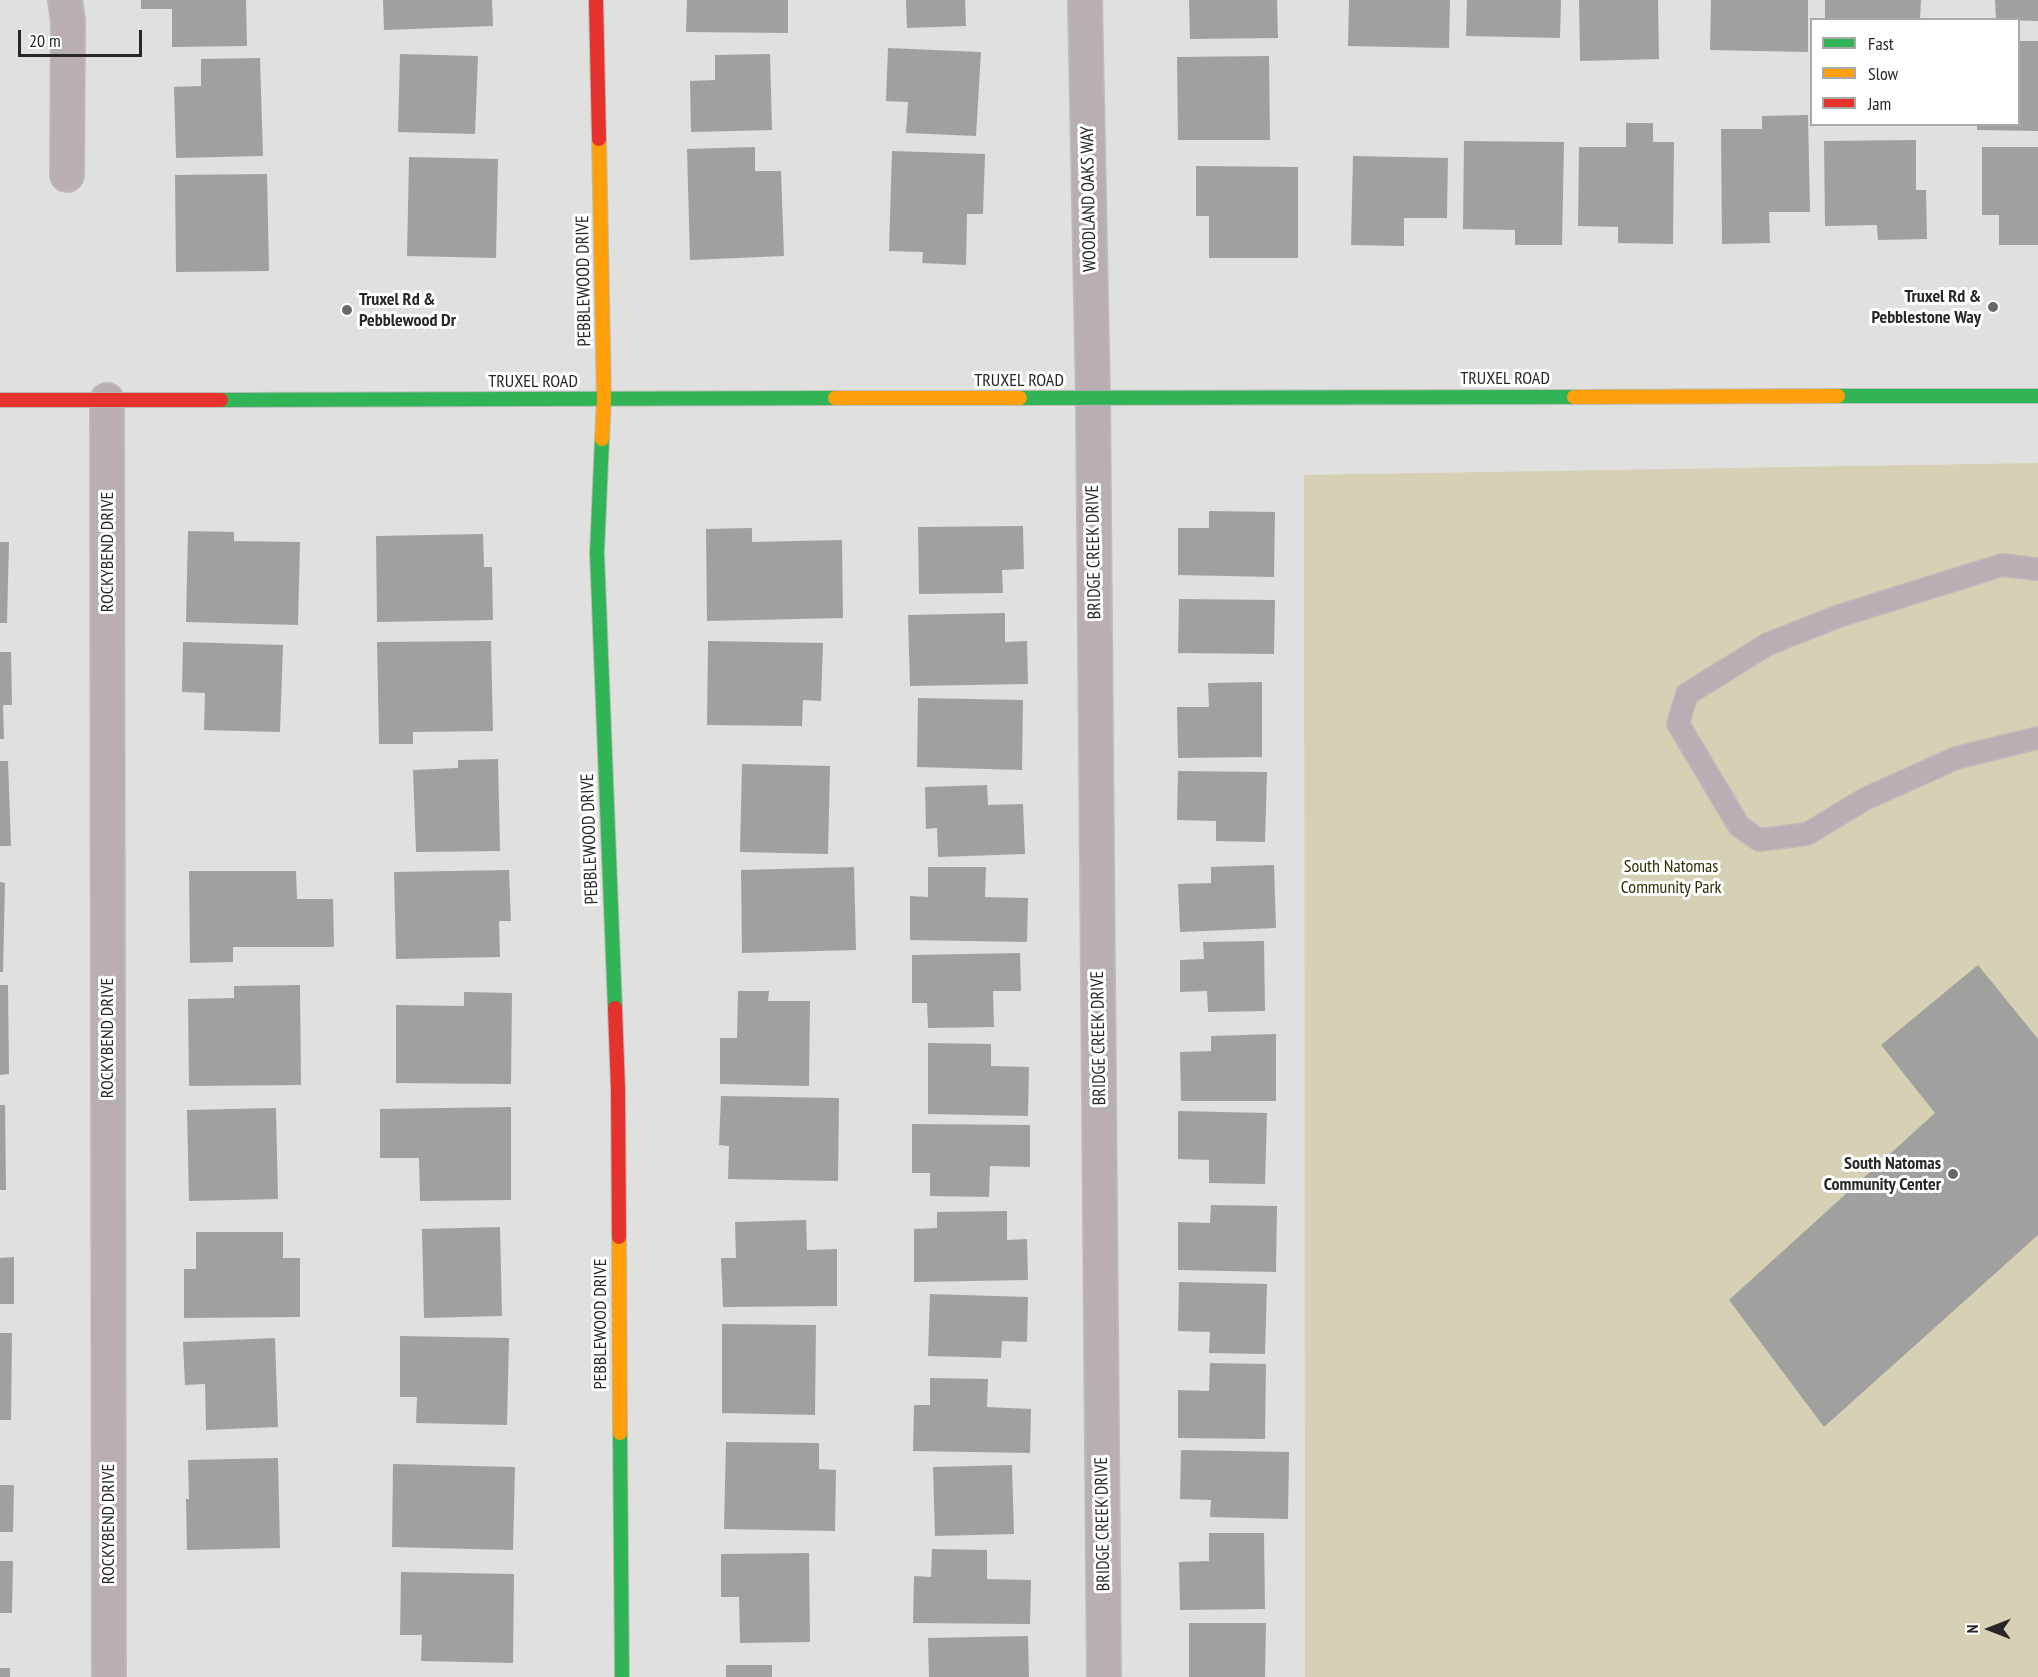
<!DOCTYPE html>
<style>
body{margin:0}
#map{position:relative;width:2038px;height:1677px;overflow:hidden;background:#e0e0de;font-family:"PT Sans Narrow",sans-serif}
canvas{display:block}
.legend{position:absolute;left:1810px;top:18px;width:210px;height:108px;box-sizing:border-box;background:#fff;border:2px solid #a9a9a8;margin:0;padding:8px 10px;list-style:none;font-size:18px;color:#282726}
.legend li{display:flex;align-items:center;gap:12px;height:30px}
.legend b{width:30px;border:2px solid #a9a9a8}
.north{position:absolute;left:1960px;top:1599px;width:60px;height:60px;-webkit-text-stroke:4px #fff;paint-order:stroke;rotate:270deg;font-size:16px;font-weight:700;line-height:24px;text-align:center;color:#282726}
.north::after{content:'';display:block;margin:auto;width:21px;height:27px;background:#282726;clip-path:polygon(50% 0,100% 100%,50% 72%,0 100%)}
.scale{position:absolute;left:18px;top:30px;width:124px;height:27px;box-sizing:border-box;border:3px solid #282726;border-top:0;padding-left:8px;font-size:18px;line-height:21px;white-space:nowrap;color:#282726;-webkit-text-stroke:4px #fff;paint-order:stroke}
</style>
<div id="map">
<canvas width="2038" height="1677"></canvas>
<ul class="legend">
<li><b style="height:8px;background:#30b455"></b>Fast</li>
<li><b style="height:8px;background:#ff9f0a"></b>Slow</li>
<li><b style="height:8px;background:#e5322d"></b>Jam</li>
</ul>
<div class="north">N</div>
<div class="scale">20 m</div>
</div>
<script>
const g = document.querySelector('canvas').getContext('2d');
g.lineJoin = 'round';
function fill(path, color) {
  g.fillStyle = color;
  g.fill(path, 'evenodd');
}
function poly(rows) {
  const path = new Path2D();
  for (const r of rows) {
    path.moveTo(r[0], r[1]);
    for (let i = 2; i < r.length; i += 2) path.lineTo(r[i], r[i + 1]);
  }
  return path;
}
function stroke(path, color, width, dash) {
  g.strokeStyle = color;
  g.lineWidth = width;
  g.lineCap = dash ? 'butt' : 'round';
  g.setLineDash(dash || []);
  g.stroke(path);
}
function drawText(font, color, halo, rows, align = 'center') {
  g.font = font + ' "PT Sans Narrow",sans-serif';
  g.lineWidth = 6;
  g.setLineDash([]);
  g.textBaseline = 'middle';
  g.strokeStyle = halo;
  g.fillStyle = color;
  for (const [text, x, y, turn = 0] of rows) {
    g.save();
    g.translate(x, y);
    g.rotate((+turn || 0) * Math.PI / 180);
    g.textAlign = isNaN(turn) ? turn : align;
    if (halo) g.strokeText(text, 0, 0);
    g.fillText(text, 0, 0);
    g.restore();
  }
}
fill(poly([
 [2038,463,2038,1677,1305,1677,1304,475]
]), '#d6d1b5');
fill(poly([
 [141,0,246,0,247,46,172,47,172,9,141,9],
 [383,0,492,0,493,26,384,30],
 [687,0,788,0,788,33,686,32],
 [906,0,965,0,966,26,907,28],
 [1189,0,1277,0,1278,38,1190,39],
 [1349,0,1450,0,1449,48,1348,46],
 [1467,0,1561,0,1560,38,1466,36],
 [1579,0,1658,0,1659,59,1580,61],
 [1711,0,1808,0,1808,52,1710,50],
 [1825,0,1921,0,1920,20,1825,20],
 [1995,0,2038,0,2038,21,1996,20],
 [2018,41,2038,41,2038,131,1977,130,1977,124,2018,124],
 [888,48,981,52,976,136,906,133,908,102,886,101],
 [400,54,478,56,475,134,398,132],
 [770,54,772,130,691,132,690,81,715,80,715,55],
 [1269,56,1270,140,1178,140,1177,57],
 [260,58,263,156,176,158,174,87,201,86,201,59],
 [1808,115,1810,212,1769,212,1770,243,1722,244,1721,129,1762,129,1762,116],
 [1626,123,1653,123,1653,142,1674,142,1673,244,1618,243,1618,227,1578,226,1579,147,1626,147],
 [1916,140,1916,190,1926,190,1927,239,1878,240,1877,225,1825,226,1824,141],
 [1464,141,1564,142,1562,245,1515,245,1515,230,1463,229],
 [755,147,755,171,781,171,784,256,690,260,687,149],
 [1982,147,2038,147,2038,245,1999,245,1999,215,1982,215],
 [892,151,985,154,983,214,967,214,966,265,922,263,923,252,889,251],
 [1353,156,1448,158,1447,218,1404,218,1404,246,1351,245],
 [409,157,498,159,496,258,407,256],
 [1196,166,1298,167,1298,258,1209,258,1209,216,1196,216],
 [267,174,269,271,176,272,175,175],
 [1209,511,1275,512,1274,577,1178,575,1178,528,1209,528],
 [1023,526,1024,569,1002,570,1003,593,919,594,918,527],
 [752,528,752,542,842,540,843,618,707,621,706,529],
 [188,531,234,532,234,541,300,542,298,625,186,622],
 [483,534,484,567,492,567,493,620,377,622,376,536],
 [0,542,9,542,7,623,0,623],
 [1179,599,1275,600,1274,654,1178,653],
 [1005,613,1005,642,1027,641,1028,684,910,686,908,615],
 [491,641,493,731,413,732,413,744,379,744,377,642],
 [708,641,823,643,821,701,803,700,802,726,707,725],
 [183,642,283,645,280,732,204,730,205,693,182,692],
 [0,652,11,652,12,705,3,705,4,739,0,739],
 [1262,682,1262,757,1178,758,1177,707,1209,707,1208,683],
 [918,698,1023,700,1022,770,917,767],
 [498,759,500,851,416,852,413,770,458,768,458,760],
 [0,761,8,761,11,846,0,846],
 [742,764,830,766,828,854,740,852],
 [1178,771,1267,772,1265,842,1216,841,1216,821,1177,820],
 [987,785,988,805,1023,804,1025,854,938,857,937,828,926,829,925,787],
 [1274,865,1276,928,1180,932,1178,884,1211,883,1211,867],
 [854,867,856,950,742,953,741,870],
 [928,867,986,867,985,897,1028,898,1027,942,910,940,910,896,928,897],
 [509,870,511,921,499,921,500,957,396,959,394,872],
 [189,871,296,871,297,899,333,899,334,947,233,947,233,962,190,963],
 [0,882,5,883,3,972,0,972],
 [1264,941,1265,1011,1208,1012,1207,991,1180,992,1180,960,1204,959,1203,942],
 [1020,953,1021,991,993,991,994,1027,928,1028,927,1003,912,1003,912,955],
 [1978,965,2038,1039,2038,1235,1824,1427,1729,1300,1935,1113,1881,1045],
 [0,985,8,985,9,1074,0,1075],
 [300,985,301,1085,189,1086,188,999,234,998,234,986],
 [738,991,769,991,768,1001,810,1001,809,1086,720,1084,720,1038,737,1038],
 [464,992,512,993,511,1084,396,1083,396,1005,464,1006],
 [1276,1034,1276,1101,1181,1101,1180,1052,1211,1051,1211,1036],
 [928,1043,991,1044,991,1066,1029,1067,1028,1116,928,1114],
 [721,1096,839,1098,838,1181,728,1179,729,1146,719,1145],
 [0,1105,5,1105,6,1190,0,1190],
 [511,1107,511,1200,420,1201,419,1158,380,1158,380,1109],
 [276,1108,278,1199,189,1201,187,1110],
 [1178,1111,1267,1113,1265,1184,1209,1183,1209,1160,1178,1159],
 [912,1124,1030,1125,1030,1167,990,1166,989,1197,930,1196,930,1173,912,1173],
 [1211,1205,1277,1206,1276,1272,1178,1270,1178,1222,1210,1223],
 [1007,1211,1007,1240,1027,1239,1028,1280,914,1282,914,1229,937,1228,937,1212],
 [806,1220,807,1250,837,1249,837,1306,723,1307,721,1258,736,1258,735,1222],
 [500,1227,502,1316,424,1318,422,1229],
 [196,1232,283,1232,283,1258,300,1258,300,1317,184,1318,184,1269,196,1269],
 [14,1257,14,1304,0,1304,0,1258],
 [1179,1282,1267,1284,1265,1354,1209,1353,1210,1332,1178,1331],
 [930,1294,1028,1297,1027,1342,1002,1341,1001,1358,928,1356],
 [722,1324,816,1325,815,1415,722,1413],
 [0,1333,12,1333,11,1420,0,1420],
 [400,1336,509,1338,507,1425,416,1423,417,1397,400,1397],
 [275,1338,278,1427,206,1430,205,1384,185,1385,183,1342],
 [1210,1363,1266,1364,1265,1439,1178,1438,1178,1390,1209,1391],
 [930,1378,988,1379,987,1407,1031,1409,1030,1453,913,1451,914,1405,930,1405],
 [726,1442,819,1443,819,1469,836,1470,835,1531,724,1529],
 [1181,1450,1289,1452,1288,1519,1210,1517,1211,1500,1180,1499],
 [278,1458,280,1548,187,1550,186,1499,189,1499,188,1460],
 [393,1464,515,1467,513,1550,392,1547],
 [1012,1465,1014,1534,935,1536,933,1467],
 [0,1485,14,1485,13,1532,0,1532],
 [1209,1533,1264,1533,1265,1609,1180,1610,1179,1562,1209,1561],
 [932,1549,987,1550,987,1579,1031,1580,1030,1624,913,1623,914,1576,931,1577],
 [809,1553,810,1642,740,1643,739,1597,721,1597,721,1554],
 [0,1561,13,1561,12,1613,0,1613],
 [401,1572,514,1574,513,1663,421,1661,422,1635,400,1635],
 [1189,1623,1266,1623,1265,1677,1189,1677],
 [1028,1636,1029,1677,929,1677,928,1638],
 [726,1665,772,1665,772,1677,726,1677],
 [0,1668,10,1668,10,1677,0,1677]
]), '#a0a09e');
const lane = poly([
 [2038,569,2002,565,1839,616,1768,644,1687,694,1678,724,1739,826,1759,840,1807,834,1865,799,1956,758,2038,738]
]);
const street = poly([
 [65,0,68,21,67,175],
 [1085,0,1093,399,1104,1677],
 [107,400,109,1677]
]);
const fast = poly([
 [1838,396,2038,396],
 [1020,398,1574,397],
 [221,400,835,398],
 [602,439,597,553,615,1008],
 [620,1433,622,1677]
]);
const slow = poly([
 [599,139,604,400,602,439],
 [1574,397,1838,396],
 [835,398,1020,398],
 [619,1237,620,1433]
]);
const jam = poly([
 [596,0,599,139],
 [0,400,221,400],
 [615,1008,618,1089,619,1237]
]);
stroke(lane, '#bbbbb9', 24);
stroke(street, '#bbbbb9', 36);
stroke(fast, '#bbbbb9', 16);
stroke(slow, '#bbbbb9', 16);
stroke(jam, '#bbbbb9', 16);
stroke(lane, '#baaeb5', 21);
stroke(street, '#baaeb5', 33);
stroke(fast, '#30b455', 14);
stroke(slow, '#ff9f0a', 14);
stroke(jam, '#e5322d', 14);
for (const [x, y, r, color] of [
 [1993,307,6,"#686866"],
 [347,310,6,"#686866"],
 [1953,1174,6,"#686866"]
]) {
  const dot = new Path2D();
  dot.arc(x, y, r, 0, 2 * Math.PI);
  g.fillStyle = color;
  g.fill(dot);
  stroke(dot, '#fff', 2);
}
drawText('18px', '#282726', '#fff', [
 ["WOODLAND OAKS WAY",1089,199,-91],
 ["PEBBLEWOOD DRIVE",584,281,-91],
 ["TRUXEL ROAD",1505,379],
 ["TRUXEL ROAD",1019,381],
 ["TRUXEL ROAD",533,382],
 ["ROCKYBEND DRIVE",108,552,-90],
 ["BRIDGE CREEK DRIVE",1094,552,-91],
 ["PEBBLEWOOD DRIVE",590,839,-92],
 ["ROCKYBEND DRIVE",108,1038,-90],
 ["BRIDGE CREEK DRIVE",1099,1038,-91],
 ["PEBBLEWOOD DRIVE",601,1324,-90],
 ["ROCKYBEND DRIVE",109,1524,-90],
 ["BRIDGE CREEK DRIVE",1103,1524,-91]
]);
drawText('bold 18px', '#282726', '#fff', [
 ["Truxel Rd &",1981,297],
 ["Pebblestone Way",1981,318],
 ["Truxel Rd &",359,300,"left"],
 ["Pebblewood Dr",359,321,"left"],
 ["South Natomas",1941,1164],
 ["Community Center",1941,1185]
], 'right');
drawText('18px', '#332c03', '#fff', [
 ["South Natomas",1671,867],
 ["Community Park",1671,888]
]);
</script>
